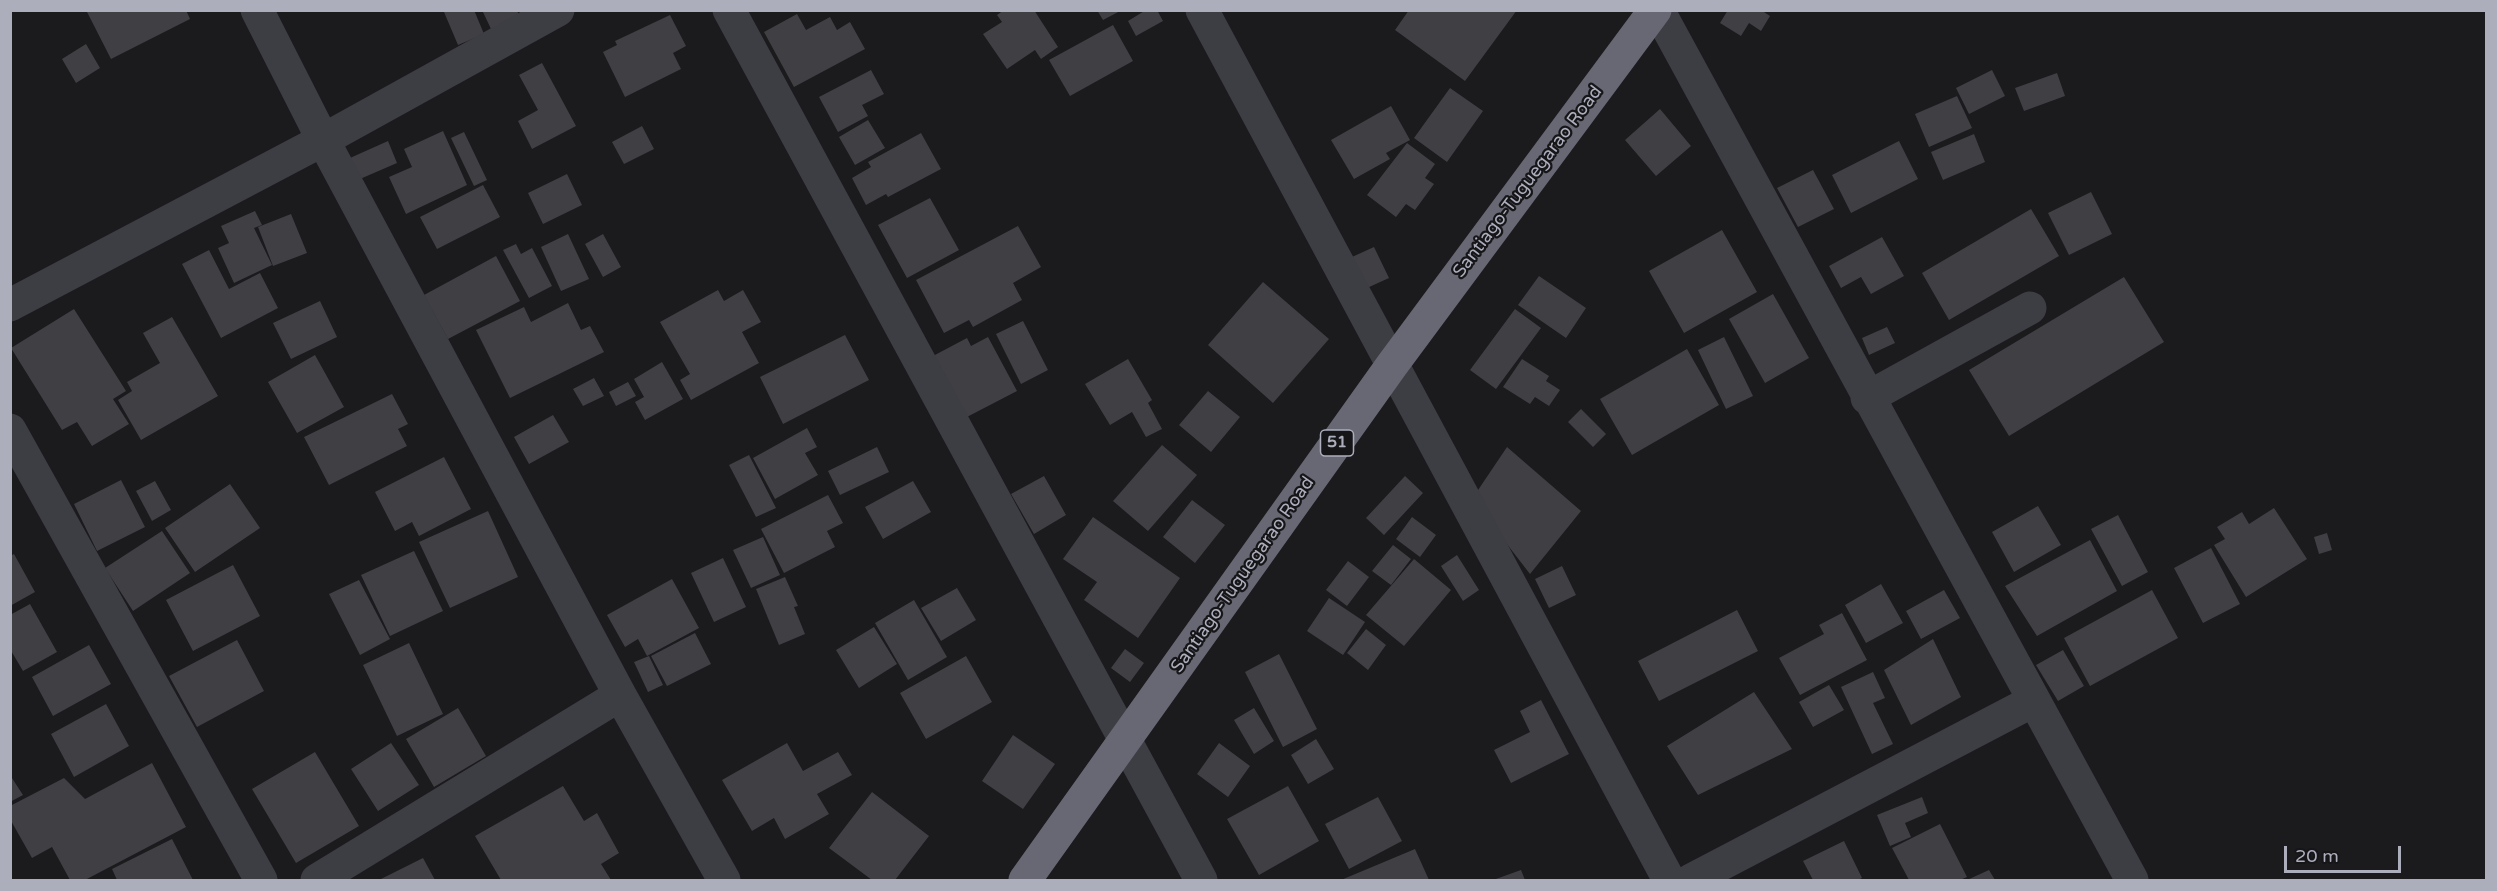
<!DOCTYPE html>
<style>
body{margin:0}
#map{position:relative;width:2497px;height:891px;overflow:hidden;background:#1b1a1d;font-family:"Varela Round",sans-serif}
canvas{display:block}
.frame{position:absolute;inset:0;border:12px solid #acaebc;pointer-events:none}
.scale{position:absolute;left:2284px;top:846px;width:117px;height:27px;box-sizing:border-box;border:3px solid #acaebc;border-top:0;padding-left:8px;font-size:18px;line-height:21px;white-space:nowrap;color:#acaebc;-webkit-text-stroke:4px #161518;paint-order:stroke}
</style>
<div id="map">
<canvas width="2497" height="891"></canvas>
<div class="frame"></div>
<div class="scale">20 m</div>
</div>
<script>
const g = document.querySelector('canvas').getContext('2d');
g.lineJoin = 'round';
function fill(path, color) {
  g.fillStyle = color;
  g.fill(path, 'evenodd');
}
function poly(rows) {
  const path = new Path2D();
  for (const r of rows) {
    path.moveTo(r[0], r[1]);
    for (let i = 2; i < r.length; i += 2) path.lineTo(r[i], r[i + 1]);
  }
  return path;
}
function stroke(path, color, width, dash) {
  g.strokeStyle = color;
  g.lineWidth = width;
  g.lineCap = dash ? 'butt' : 'round';
  g.setLineDash(dash || []);
  g.stroke(path);
}
function drawText(font, color, halo, rows, align = 'center') {
  g.font = font + ' "Varela Round",sans-serif';
  g.lineWidth = 4.5;
  g.setLineDash([]);
  g.textBaseline = 'middle';
  g.strokeStyle = halo;
  g.fillStyle = color;
  for (const [text, x, y, turn = 0] of rows) {
    g.save();
    g.translate(x, y);
    g.rotate((+turn || 0) * Math.PI / 180);
    g.textAlign = isNaN(turn) ? turn : align;
    if (halo) g.strokeText(text, 0, 0);
    g.fillText(text, 0, 0);
    g.restore();
  }
}
fill(poly([
 [86,10,186,10,190,19,111,59],
 [447,10,474,10,484,34,458,45,444,12],
 [482,10,517,10,519,16,491,29],
 [1004,10,1034,10,1058,47,1041,59,1035,50,1007,69,983,34,1002,22,997,15],
 [1097,10,1122,10,1103,20],
 [1146,10,1157,10,1163,21,1136,36,1128,21],
 [1409,10,1517,10,1465,81,1395,30],
 [1728,10,1761,10,1770,16,1761,31,1749,23,1741,36,1720,23],
 [797,14,806,30,830,17,837,30,850,22,865,49,794,87,764,32],
 [670,15,686,46,673,53,681,69,625,97,603,52,617,45,615,41],
 [1113,25,1133,61,1070,96,1049,60],
 [86,44,100,68,76,83,62,59],
 [542,63,576,126,532,149,518,121,538,110,519,75],
 [871,70,884,94,862,105,868,116,838,132,819,97],
 [1992,70,2005,96,1969,114,1956,88],
 [2057,73,2065,96,2024,111,2015,88],
 [1450,88,1483,111,1447,162,1414,138],
 [1957,96,1972,128,1929,147,1915,114],
 [1391,106,1410,140,1386,153,1390,159,1354,179,1331,140],
 [1660,109,1691,146,1656,176,1625,140],
 [868,120,885,148,855,165,839,137],
 [642,126,654,149,624,164,612,142],
 [443,131,467,185,406,214,389,177,412,167,404,149],
 [464,132,487,180,474,186,451,138],
 [921,133,941,169,888,197,886,194,866,205,852,178,871,167,868,162],
 [1974,134,1985,162,1943,180,1931,152],
 [388,141,397,163,360,179,350,158],
 [1899,141,1918,179,1851,213,1832,175],
 [1407,143,1435,164,1425,178,1434,184,1415,210,1406,204,1396,217,1367,195],
 [1813,170,1834,209,1798,227,1777,188],
 [567,174,582,205,543,224,528,193],
 [483,185,500,217,437,249,420,217],
 [2091,192,2112,234,2069,255,2048,213],
 [930,198,959,250,907,278,878,225],
 [2031,209,2059,256,1949,320,1922,273],
 [255,211,262,225,254,228,272,265,234,283,218,248,229,243,221,226],
 [291,214,307,253,273,266,258,227],
 [1018,226,1041,267,1013,283,1022,300,973,327,969,320,944,333,916,280],
 [1722,230,1757,292,1684,333,1649,271],
 [568,234,589,279,561,291,541,247],
 [603,234,621,267,603,277,585,244],
 [1882,237,1904,276,1871,294,1861,277,1841,288,1829,266],
 [516,244,521,254,532,248,552,286,529,298,503,250],
 [1374,247,1389,278,1367,288,1352,257],
 [209,250,229,289,260,273,278,308,221,338,182,264],
 [496,256,520,301,448,339,424,295],
 [1539,276,1586,308,1566,338,1518,305],
 [2124,277,2164,342,2009,436,1969,370],
 [1263,282,1329,339,1273,403,1208,345],
 [718,290,724,301,743,290,761,322,742,332,759,363,691,400,680,380,690,374,660,322],
 [1773,294,1809,358,1765,383,1729,319],
 [320,301,337,337,291,359,273,323],
 [568,303,581,330,590,326,604,352,510,398,476,330,524,307,531,322],
 [74,309,126,391,113,399,129,424,92,446,77,422,62,430,11,348],
 [1515,309,1541,328,1496,389,1470,370],
 [172,317,218,396,141,440,118,400,132,391,127,382,160,363,143,333],
 [1023,321,1048,370,1021,384,996,334],
 [1887,327,1895,343,1869,355,1862,338],
 [845,335,869,380,783,424,760,377],
 [988,337,1017,391,965,418,933,356,967,338,971,346],
 [1724,337,1753,396,1726,409,1698,350],
 [1687,349,1719,405,1632,455,1600,399],
 [315,355,344,407,297,433,268,382],
 [1128,359,1152,400,1148,403,1162,429,1146,437,1132,412,1110,425,1085,384],
 [1522,359,1549,376,1546,381,1560,390,1549,406,1535,397,1530,404,1503,387],
 [662,362,683,399,645,420,635,402,644,397,634,379],
 [594,378,604,396,583,406,573,389],
 [628,382,636,396,616,406,609,392],
 [1208,391,1240,417,1211,452,1179,425],
 [392,394,408,424,398,429,407,446,329,485,304,437],
 [1581,409,1606,434,1593,447,1568,422],
 [553,415,569,442,529,464,514,437],
 [807,428,817,447,805,453,818,475,775,499,753,458],
 [1162,445,1197,475,1148,531,1113,501],
 [877,447,889,472,840,495,828,471],
 [1507,447,1581,511,1530,574,1472,499],
 [749,455,776,508,756,517,729,465],
 [444,457,471,509,419,536,412,522,395,531,375,492],
 [1044,476,1066,515,1034,534,1011,494],
 [1405,476,1423,493,1384,535,1366,518],
 [121,480,145,527,97,551,74,504],
 [155,481,171,510,152,521,136,491],
 [913,481,931,512,883,539,865,507],
 [230,484,260,528,195,572,165,528],
 [828,495,843,523,827,531,835,547,784,573,761,529],
 [1192,500,1225,525,1195,563,1163,537],
 [2038,506,2061,545,2014,572,1992,532],
 [2274,508,2307,559,2246,597,2214,545,2225,539,2217,527,2242,512,2249,524],
 [488,511,518,577,450,608,419,542],
 [2118,515,2148,572,2122,586,2091,529],
 [1093,517,1180,578,1138,638,1084,600,1097,582,1063,559],
 [1412,517,1436,535,1420,557,1396,539],
 [162,531,190,573,133,611,105,568],
 [2327,533,2332,550,2319,554,2314,537],
 [763,537,780,575,751,588,733,550],
 [2090,540,2117,591,2037,636,2005,586],
 [1393,545,1411,559,1391,585,1372,571],
 [2211,548,2240,604,2203,623,2174,568],
 [414,551,443,611,390,636,361,575],
 [14,554,35,592,10,606,10,556],
 [1457,555,1479,590,1463,601,1441,566],
 [723,558,746,607,714,622,691,573],
 [1414,559,1451,590,1404,646,1366,615],
 [1348,561,1369,577,1347,606,1326,590],
 [233,565,260,616,193,651,166,600],
 [1562,566,1576,595,1549,608,1535,579],
 [785,577,798,606,794,607,805,634,779,645,756,589],
 [672,579,699,628,647,656,638,639,625,647,607,615],
 [359,580,390,639,360,655,329,594],
 [1881,584,1903,623,1866,643,1845,605],
 [957,588,976,620,941,641,921,608],
 [1944,590,1960,618,1921,639,1906,611],
 [2152,590,2178,638,2090,686,2064,638],
 [1329,598,1365,622,1343,655,1307,631],
 [914,600,947,657,908,680,875,623],
 [30,604,57,652,23,671,10,649,10,615],
 [1737,610,1758,651,1659,701,1638,661],
 [1842,613,1867,660,1800,695,1779,658,1824,634,1819,625],
 [874,627,897,664,859,688,836,650],
 [1366,629,1386,645,1368,670,1347,653],
 [695,633,711,664,667,686,651,656],
 [1933,639,1961,697,1911,725,1884,670],
 [237,640,264,691,197,727,169,676],
 [409,643,443,714,397,736,363,665],
 [89,645,111,684,53,716,32,677],
 [1125,649,1144,663,1130,682,1111,668],
 [2063,650,2084,686,2058,701,2036,665],
 [1279,654,1317,729,1283,747,1245,672],
 [649,656,663,685,648,692,634,662],
 [966,656,992,702,926,739,900,693],
 [1873,672,1885,698,1873,703,1893,744,1872,754,1841,687],
 [1829,685,1844,710,1813,727,1799,702],
 [1754,692,1792,749,1698,795,1667,746],
 [1541,700,1569,754,1511,783,1494,750,1530,732,1520,711],
 [106,704,129,746,74,777,51,734],
 [458,708,486,756,434,787,406,739],
 [1254,708,1274,741,1254,754,1234,720],
 [1013,735,1055,764,1023,809,982,781],
 [1316,739,1334,769,1308,784,1291,755],
 [391,743,419,785,378,811,351,769],
 [787,743,803,771,838,752,852,775,817,794,829,814,785,839,774,818,752,831,722,780],
 [1219,743,1250,766,1228,797,1197,774],
 [315,752,359,826,296,863,252,789],
 [152,763,186,827,85,880,70,880,52,847,32,858,10,819,10,806,64,778,85,799],
 [10,775,23,795,10,802],
 [563,786,584,821,597,813,619,853,601,864,611,880,501,880,475,836],
 [1288,786,1319,841,1259,875,1227,819],
 [872,792,929,836,895,880,872,880,829,848],
 [1378,797,1402,841,1349,869,1325,824],
 [1922,797,1928,813,1905,823,1911,837,1890,846,1877,815],
 [1940,824,1967,877,1960,880,1909,880,1892,848],
 [172,839,193,880,117,880,112,869],
 [1844,841,1862,878,1858,880,1813,880,1803,861],
 [1415,849,1429,880,1341,880],
 [423,858,435,880,379,880],
 [1521,870,1525,880,1493,880],
 [1989,870,1995,880,1967,880]
]), '#403f44');
stroke(poly([
 [257,10,323,140,620,695,724,880],
 [729,10,1201,880],
 [1202,10,1669,880],
 [1658,10,2132,880],
 [10,305,323,140,558,10],
 [1867,398,2030,308],
 [10,430,261,880],
 [317,880,620,695],
 [1691,880,2033,701]
]), '#3d3d44', 33);
stroke(poly([
 [1025,880,1392,365,1655,10]
]), '#676873', 33);
for (const [x, y, w] of [
 [1337,443,33]
]) {
  const box = new Path2D();
  box.roundRect(x - w / 2, y - 13, w, 26, 4.5);
  g.fillStyle = '#161518';
  g.fill(box);
  stroke(box, '#acaebc', 1.5);
}
drawText('bold 16px', '#acaebc', null, [
 ["51",1337,443]
]);
drawText('18px', '#acaebc', '#161518', [
 ["Santiago-Tuguegarao Road",1528,182,-53],
 ["Santiago-Tuguegarao Road",1243,575,-55]
]);
</script>
